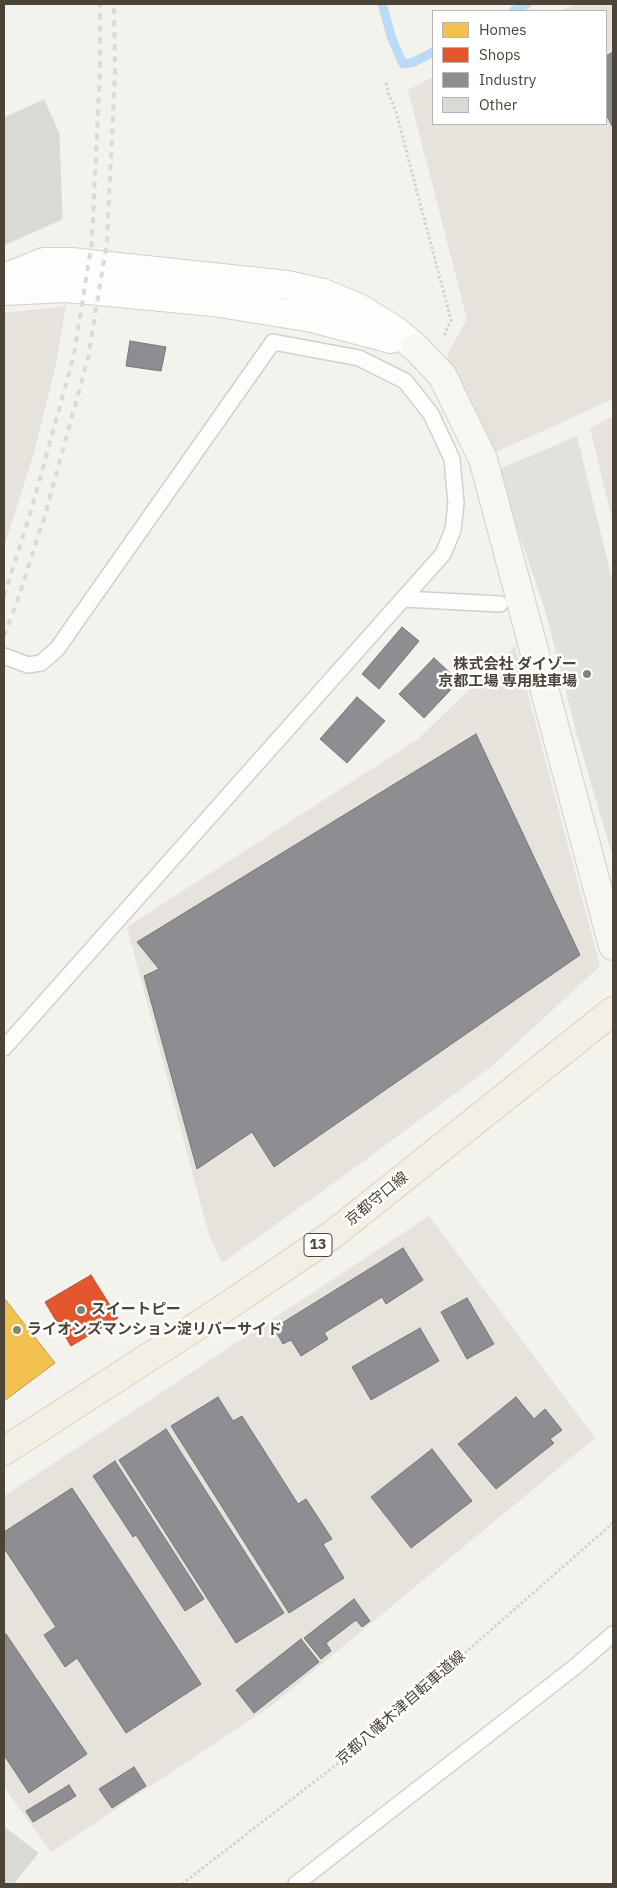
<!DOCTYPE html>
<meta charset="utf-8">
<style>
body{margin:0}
#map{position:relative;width:617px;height:1888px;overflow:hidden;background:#f3f2ed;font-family:"IBM Plex Sans",sans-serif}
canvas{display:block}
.frame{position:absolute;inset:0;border:5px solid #4c4537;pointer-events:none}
.legend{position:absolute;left:432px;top:10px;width:175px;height:115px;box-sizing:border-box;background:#fff;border:1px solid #b7b5af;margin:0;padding:6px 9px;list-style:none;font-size:15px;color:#4c4537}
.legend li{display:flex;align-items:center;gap:10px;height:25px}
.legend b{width:25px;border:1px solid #b7b5af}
</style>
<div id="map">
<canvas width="617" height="1888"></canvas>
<div class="frame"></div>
<ul class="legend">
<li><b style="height:14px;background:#f2c14e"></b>Homes</li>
<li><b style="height:14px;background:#e4572e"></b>Shops</li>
<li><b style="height:14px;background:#8d8d92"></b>Industry</li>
<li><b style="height:14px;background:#dbd9d3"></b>Other</li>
</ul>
</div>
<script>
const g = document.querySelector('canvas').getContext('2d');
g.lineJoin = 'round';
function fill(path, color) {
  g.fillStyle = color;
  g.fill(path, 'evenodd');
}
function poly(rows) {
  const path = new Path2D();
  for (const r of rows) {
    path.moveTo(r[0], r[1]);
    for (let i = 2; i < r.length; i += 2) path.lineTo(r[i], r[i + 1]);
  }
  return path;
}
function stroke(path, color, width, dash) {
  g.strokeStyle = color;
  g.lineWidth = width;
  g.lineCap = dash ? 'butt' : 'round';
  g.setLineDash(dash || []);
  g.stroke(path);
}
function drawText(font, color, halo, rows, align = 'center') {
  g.font = font + ' "IBM Plex Sans","Noto Sans JP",sans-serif';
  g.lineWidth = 5;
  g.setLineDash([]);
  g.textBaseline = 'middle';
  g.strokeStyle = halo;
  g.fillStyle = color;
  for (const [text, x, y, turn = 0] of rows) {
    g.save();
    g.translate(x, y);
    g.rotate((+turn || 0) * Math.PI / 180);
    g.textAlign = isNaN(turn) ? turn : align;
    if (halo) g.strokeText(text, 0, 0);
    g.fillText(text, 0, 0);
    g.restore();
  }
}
fill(poly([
 [575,4,613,4,613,399,490,455,447,355,467,319,408,90,433,77,433,124,606,124,606,11,560,11],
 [66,306,56,365,34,453,4,547,4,313],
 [613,416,613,524,590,428],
 [515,646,600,966,492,1066,360,1164,222,1263,209,1235,127,927,418,739],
 [429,1216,595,1438,271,1706,51,1852,4,1787,4,1496]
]), '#e6e2dc');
fill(poly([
 [577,436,613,583,613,858,578,739,545,610,497,470]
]), '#e3e1dc');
const homes = poly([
 [4,1298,55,1363,4,1401,4,1298]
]);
fill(homes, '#f2c14e');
stroke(homes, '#c09c47', 1);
const shops = poly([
 [91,1275,118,1318,71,1346,45,1302,91,1275]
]);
fill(shops, '#e4572e');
stroke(shops, '#b65231', 1);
const industry = poly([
 [613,52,613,128,606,114,606,56,613,52],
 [130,341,166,347,161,371,126,366,130,341],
 [402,627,419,641,379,689,362,674,402,627],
 [434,658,459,681,424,718,399,694,434,658],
 [357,697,385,721,347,763,320,739,357,697],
 [476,734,580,955,274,1167,252,1132,197,1169,144,976,159,969,137,942,476,734],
 [403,1248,423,1280,386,1304,382,1297,324,1333,328,1339,301,1356,291,1340,283,1344,274,1328,403,1248],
 [467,1298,494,1344,467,1359,441,1312,467,1298],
 [420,1328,439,1361,371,1400,352,1367,420,1328],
 [218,1397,233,1421,242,1416,298,1504,306,1499,332,1539,323,1544,344,1578,289,1613,171,1426,218,1397],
 [516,1397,534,1419,545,1409,562,1430,550,1439,554,1443,496,1489,458,1444,516,1397],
 [166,1429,284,1613,236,1643,119,1460,166,1429],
 [432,1449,472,1501,411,1548,371,1497,432,1449],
 [115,1461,204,1599,185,1611,136,1535,133,1537,93,1476,115,1461],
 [72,1488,201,1684,126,1733,77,1658,65,1667,44,1635,56,1627,4,1548,4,1532,72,1488],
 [354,1599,370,1621,362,1627,356,1620,326,1643,331,1651,321,1659,304,1638,354,1599],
 [6,1634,87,1754,29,1793,4,1755,4,1636,6,1634],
 [301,1639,319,1662,254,1713,236,1690,301,1639],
 [134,1767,146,1786,112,1808,99,1789,134,1767],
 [69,1785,76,1796,33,1822,26,1811,69,1785]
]);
fill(industry, '#8d8d92');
stroke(industry, '#7a7777', 1);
stroke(poly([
 [382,4,392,39,403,64,414,62,433,52],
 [513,11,527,4]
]), '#badaf5', 9);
const building = poly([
 [44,100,59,134,62,219,4,245,4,118,44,100],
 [4,1827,38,1853,13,1884,6,1884,4,1882,4,1827]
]);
fill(building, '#dbd9d3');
stroke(building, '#dcd9d3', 1);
const lane = poly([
 [4,656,28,665,41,663,57,649,273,342,359,358,405,381,431,414,452,459,456,503,453,530,443,554,403,599],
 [4,1048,403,599,500,604],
 [296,1884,576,1666,613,1634]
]);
const street = poly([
 [4,278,44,262,71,262,287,285,323,293,359,308,396,331,416,348],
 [4,291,67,288,214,302,312,318,391,339]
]);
const secondary = poly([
 [416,348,442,375,483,459,613,946]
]);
const primary = poly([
 [4,1451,220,1311,332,1235,613,1011]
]);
stroke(lane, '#d1d0ca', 18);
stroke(street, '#d1d0ca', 30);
stroke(secondary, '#d4d0c3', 30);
stroke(primary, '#d8d0b9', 30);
stroke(poly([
 [386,83,389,95,396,112,451,320,444,336],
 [182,1884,345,1758,613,1523]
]), '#d3d2cb', 3, [2.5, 2.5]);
stroke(lane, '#fdfdfc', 15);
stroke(street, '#fdfdfc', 28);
stroke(secondary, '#f7f6f1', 28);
stroke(primary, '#f2efe5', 28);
stroke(poly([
 [4,596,31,511,74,355,92,241,100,70,100,4],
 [4,636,17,602,45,515,88,358,107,242,115,71,114,4]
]), '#dadad9', 4, [6, 6]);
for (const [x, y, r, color] of [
 [587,674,5,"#868277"],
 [81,1310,5,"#868277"],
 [17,1330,5,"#868277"]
]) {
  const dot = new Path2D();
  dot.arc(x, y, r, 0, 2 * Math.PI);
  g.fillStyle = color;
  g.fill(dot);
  stroke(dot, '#fff', 2);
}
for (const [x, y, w] of [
 [318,1245,28]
]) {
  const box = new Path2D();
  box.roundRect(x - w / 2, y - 11.5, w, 23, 4);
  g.fillStyle = '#fff';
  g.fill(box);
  stroke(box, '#4c4537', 1);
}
drawText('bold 14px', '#4c4537', null, [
 ["13",318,1245]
]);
drawText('bold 15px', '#4c4537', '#fff', [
 ["株式会社 ダイゾー",577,665,"right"],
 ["京都工場 専用駐車場",577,682,"right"],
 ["スイートピー",91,1310],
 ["ライオンズマンション淀リバーサイド",27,1330]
], 'left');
drawText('15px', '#4c4537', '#fff', [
 ["京都守口線",377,1199,-39],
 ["京都八幡木津自転車道線",401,1708,-41]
]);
</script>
